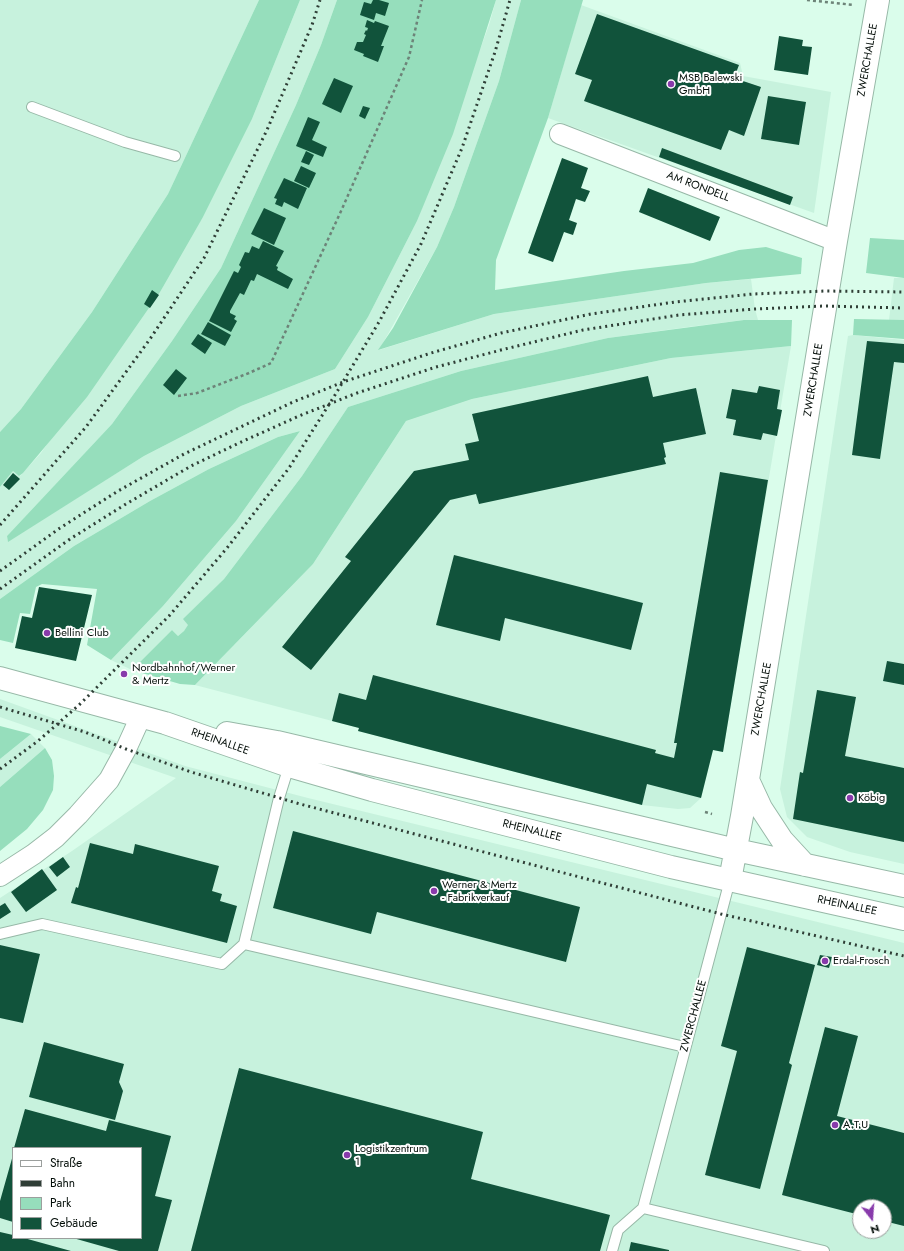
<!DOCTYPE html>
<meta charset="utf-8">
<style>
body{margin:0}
#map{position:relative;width:904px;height:1251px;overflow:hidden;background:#dafdeb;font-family:Jost,sans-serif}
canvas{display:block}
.legend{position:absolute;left:12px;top:1147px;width:130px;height:92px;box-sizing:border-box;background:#fff;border:1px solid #9b9f9d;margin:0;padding:5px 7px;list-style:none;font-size:12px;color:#040e09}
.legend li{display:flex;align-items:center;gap:8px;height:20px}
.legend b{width:20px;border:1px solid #9b9f9d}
.north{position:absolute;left:852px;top:1199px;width:40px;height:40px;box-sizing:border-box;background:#fff;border:1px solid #9b9f9d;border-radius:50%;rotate:163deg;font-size:11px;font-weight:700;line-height:16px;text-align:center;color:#040e09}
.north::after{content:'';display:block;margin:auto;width:14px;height:18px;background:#883aab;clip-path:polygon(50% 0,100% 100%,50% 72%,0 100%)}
</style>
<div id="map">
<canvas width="904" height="1251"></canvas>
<ul class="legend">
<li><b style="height:5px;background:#fff"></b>Straße</li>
<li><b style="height:5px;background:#2f3e36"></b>Bahn</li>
<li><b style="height:11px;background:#96debc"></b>Park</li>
<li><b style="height:11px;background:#11533b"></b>Gebäude</li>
</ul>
<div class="north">N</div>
</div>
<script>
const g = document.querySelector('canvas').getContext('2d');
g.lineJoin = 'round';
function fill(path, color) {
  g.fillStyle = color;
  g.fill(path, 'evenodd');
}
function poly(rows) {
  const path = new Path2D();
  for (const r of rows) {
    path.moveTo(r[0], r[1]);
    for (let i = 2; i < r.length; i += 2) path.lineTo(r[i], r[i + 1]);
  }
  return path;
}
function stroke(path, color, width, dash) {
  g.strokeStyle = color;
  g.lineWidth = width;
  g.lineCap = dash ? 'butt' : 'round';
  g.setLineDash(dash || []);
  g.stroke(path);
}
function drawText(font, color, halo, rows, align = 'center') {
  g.font = font + ' Jost,sans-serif';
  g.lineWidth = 4;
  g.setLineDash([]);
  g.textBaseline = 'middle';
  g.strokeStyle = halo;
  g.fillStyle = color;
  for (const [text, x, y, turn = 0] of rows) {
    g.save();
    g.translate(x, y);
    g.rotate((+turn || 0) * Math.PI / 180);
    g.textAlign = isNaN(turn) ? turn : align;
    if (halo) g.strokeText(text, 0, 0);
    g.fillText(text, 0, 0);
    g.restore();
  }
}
fill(poly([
 [0,0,259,0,168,194,92,312,21,409,0,432],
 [300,0,337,0,321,45,296,105,221,268,172,341,112,424,7,536,8,541,144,456,241,406,335,369,368,317,417,221,489,25,496,0,521,0,499,81,454,207,437,247,379,350,494,314,706,283,751,279,755,309,758,320,744,320,688,327,608,338,461,371,348,407,302,476,224,579,184,619,189,625,184,631,178,636,172,630,132,670,111,660,163,606,236,521,300,431,278,437,209,469,150,501,74,546,0,599,0,487,13,471,20,476,41,453,203,217,252,119],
 [581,5,740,63,743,76,831,92,814,213,548,118],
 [894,278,904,278,904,320,889,320],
 [853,335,904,340,904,864,850,852,807,837,787,817,780,789,848,336],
 [791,346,723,752,713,750,701,798,690,808,678,809,642,805,358,731,359,728,195,685,313,564,406,421,472,399,671,358],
 [0,699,185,766,308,798,904,943,904,1251,0,1251,0,898,72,851,176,778,0,717],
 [13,1148,141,1148,141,1238,13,1238],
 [860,1207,884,1207,884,1231,860,1231],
 [31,734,45,748,0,787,0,759]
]), '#c7f2dd');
fill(poly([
 [259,0,300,0,252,119,203,217,160,292,87,397,23,473,19,476,13,471,0,487,0,432,21,409,92,312,168,194],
 [337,0,496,0,453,134,417,221,368,317,335,369,241,406,144,456,8,542,7,536,112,424,172,341,221,268,296,105,321,45],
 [521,0,583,0,548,118,496,260,495,290,624,271,693,263,739,250,766,247,802,258,801,274,706,283,494,314,378,350,393,328,437,247,454,207,499,81],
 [870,238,904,240,904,278,866,273],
 [854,319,904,320,904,339,853,335],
 [744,320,792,320,791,346,671,358,472,399,406,421,313,564,195,685,180,684,132,670,172,630,178,636,184,631,188,625,183,619,224,579,302,476,348,407,461,371,608,338],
 [300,431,236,521,163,606,111,660,87,645,97,589,42,584,36,587,30,614,20,613,13,643,0,640,0,599,74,546,150,501,209,469,278,437],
 [0,726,31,734,0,759],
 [45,748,52,760,54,776,53,790,43,810,27,829,0,851,0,787]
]), '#96debc');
fill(poly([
 [373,0,379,0,389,3,385,16,376,13,374,20,360,15,364,2,371,4],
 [597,14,739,65,734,78,761,87,744,136,729,130,721,150,584,101,592,80,575,74],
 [367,20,374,23,375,21,389,26,381,46,384,46,378,62,363,56,364,54,354,50,357,42,363,42,366,35,364,34,366,30,367,31,368,28,365,27],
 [779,36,803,40,802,46,812,47,808,75,774,70],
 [334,78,353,86,341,113,322,104],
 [768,96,806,102,799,145,761,139],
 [363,106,370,108,365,119,359,116],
 [308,117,320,122,312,140,327,147,323,157,296,146],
 [662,148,793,197,790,205,659,157],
 [306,151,314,155,309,165,301,162],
 [562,158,588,168,581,188,590,191,585,202,576,199,569,220,577,223,573,235,564,232,553,262,528,253],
 [301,166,316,173,309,188,294,181],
 [284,178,307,188,298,209,284,202,282,207,275,204,277,199,274,198],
 [648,188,720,217,710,241,639,212],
 [264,208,286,218,274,245,251,234],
 [263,241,284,251,276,266,278,267,277,270,293,279,288,289,257,274,254,281,251,280,244,295,240,293,230,311,230,313,236,316,234,319,237,321,231,332,209,321,234,271,238,273,241,267,239,265,245,252,249,253,252,246,259,249],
 [152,290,159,295,150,308,144,304],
 [208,322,231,335,225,346,201,334],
 [198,334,212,343,205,354,191,344],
 [867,341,904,344,904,363,894,362,880,459,852,455],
 [176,369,187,378,174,395,163,385],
 [648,376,653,397,696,388,706,434,663,443,666,457,664,458,666,464,479,504,476,494,450,500,311,670,282,647,351,561,345,557,414,471,469,460,465,444,479,441,472,414],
 [759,386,780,390,777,409,782,410,777,436,763,433,761,440,733,435,736,420,726,418,732,389,757,393],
 [720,472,768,480,723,752,713,750,701,798,647,784,642,805,358,731,359,728,332,721,339,693,366,700,373,675,656,750,655,753,674,758,677,743,674,743],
 [13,473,20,479,9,490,3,485],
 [454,555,643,603,631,650,505,618,500,641,436,625],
 [39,587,92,595,76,661,15,648,22,616,32,618],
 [887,661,904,664,904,685,883,681],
 [817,690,856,697,845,756,904,768,904,842,793,819,800,772,803,773],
 [293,831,580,907,566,962,377,912,371,934,273,908],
 [90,843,133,854,135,844,219,866,212,891,222,894,220,901,237,906,227,943,71,903,76,887,78,888],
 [63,857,70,867,57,877,49,867],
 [42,869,57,890,26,912,11,892],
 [5,903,11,912,0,919,0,906],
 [0,945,40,954,23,1023,0,1018],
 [747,947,815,965,789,1063,792,1065,760,1189,705,1175,737,1051,721,1046],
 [820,955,832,957,829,968,817,965],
 [825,1027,858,1036,837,1116,904,1133,904,1226,884,1221,884,1207,860,1207,860,1215,782,1195],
 [44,1042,124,1064,119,1082,123,1091,115,1120,29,1097],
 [239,1068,483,1132,471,1179,610,1215,600,1251,191,1251],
 [25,1109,106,1131,109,1120,171,1136,155,1196,172,1200,158,1251,119,1251,73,1238,141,1238,141,1148,14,1148],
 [13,1155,13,1222,0,1218,0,1201],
 [0,1232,13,1235,13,1238,24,1238,71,1251,0,1251],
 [631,1242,669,1250,669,1251,629,1251]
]), '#11533b');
const lane = poly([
 [32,107,125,142,175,156],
 [0,934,42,924,222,964,244,944,685,1047],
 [244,944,279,798,289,766],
 [643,1208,730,880],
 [643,1208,824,1251],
 [612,1251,618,1230,643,1208]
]);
const street = poly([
 [560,134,836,241],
 [0,876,34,854,56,837,78,815,109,780,126,749,141,716]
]);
const secondary = poly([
 [0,678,165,723,289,766,372,790,671,867,904,919],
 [227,733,277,742,736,850,904,886],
 [748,780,761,808,782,840,805,865],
 [730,880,742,816,836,241,878,0]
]);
stroke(lane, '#97b8a7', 12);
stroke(street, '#97b8a7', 22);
stroke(secondary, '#97b8a7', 24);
stroke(poly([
 [807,0,854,5],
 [178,396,197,393,249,373,271,363,342,209,409,57,422,0],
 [705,812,712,814]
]), '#6d8378', 2.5, [3, 3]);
stroke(lane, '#fff', 10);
stroke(street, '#fff', 20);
stroke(secondary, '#fff', 22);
stroke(poly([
 [0,525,86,427,150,339,204,258,267,130,312,25,320,0],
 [0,571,60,528,118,491,184,454,293,402,346,381,431,353,501,333,591,314,675,302,753,294,825,291,904,292],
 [0,589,70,539,126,504,191,466,239,443,299,416,357,393,436,367,505,349,583,330,679,315,755,309,824,306,904,308],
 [0,707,85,732,126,749,191,772,300,804,721,914,904,956],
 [0,769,38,741,79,705,169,616,227,548,289,468,335,395,379,322,421,244,462,148,495,52,510,0]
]), '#2f3e36', 3, [2, 4]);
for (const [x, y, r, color] of [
 [671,84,4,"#883aab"],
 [47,633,4,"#883aab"],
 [124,674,4,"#883aab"],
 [850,798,4,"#883aab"],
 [434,891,4,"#883aab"],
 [825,961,4,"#883aab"],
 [835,1125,4,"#883aab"],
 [347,1155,4,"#883aab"]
]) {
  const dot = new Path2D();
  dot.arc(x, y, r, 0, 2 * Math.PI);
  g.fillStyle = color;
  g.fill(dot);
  stroke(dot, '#fff', 1.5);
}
drawText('11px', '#040e09', '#fff', [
 ["ZWERCHALLEE",868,60,-80],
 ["AM RONDELL",698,187,21],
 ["ZWERCHALLEE",814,380,-81],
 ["ZWERCHALLEE",762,699,-80],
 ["RHEINALLEE",220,742,19],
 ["RHEINALLEE",532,831,14],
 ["RHEINALLEE",847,906,12],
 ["ZWERCHALLEE",694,1016,-75]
]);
drawText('11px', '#040e09', '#fff', [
 ["MSB Balewski",679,78],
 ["GmbH",679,91],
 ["Bellini Club",55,633],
 ["Nordbahnhof/Werner",132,668],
 ["& Mertz",132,681],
 ["Köbig",858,798],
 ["Werner & Mertz",442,885],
 ["- Fabrikverkauf",442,898],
 ["Erdal-Frosch",833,961],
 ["A.T.U",843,1125],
 ["Logistikzentrum",355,1149],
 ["1",355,1162]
], 'left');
</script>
